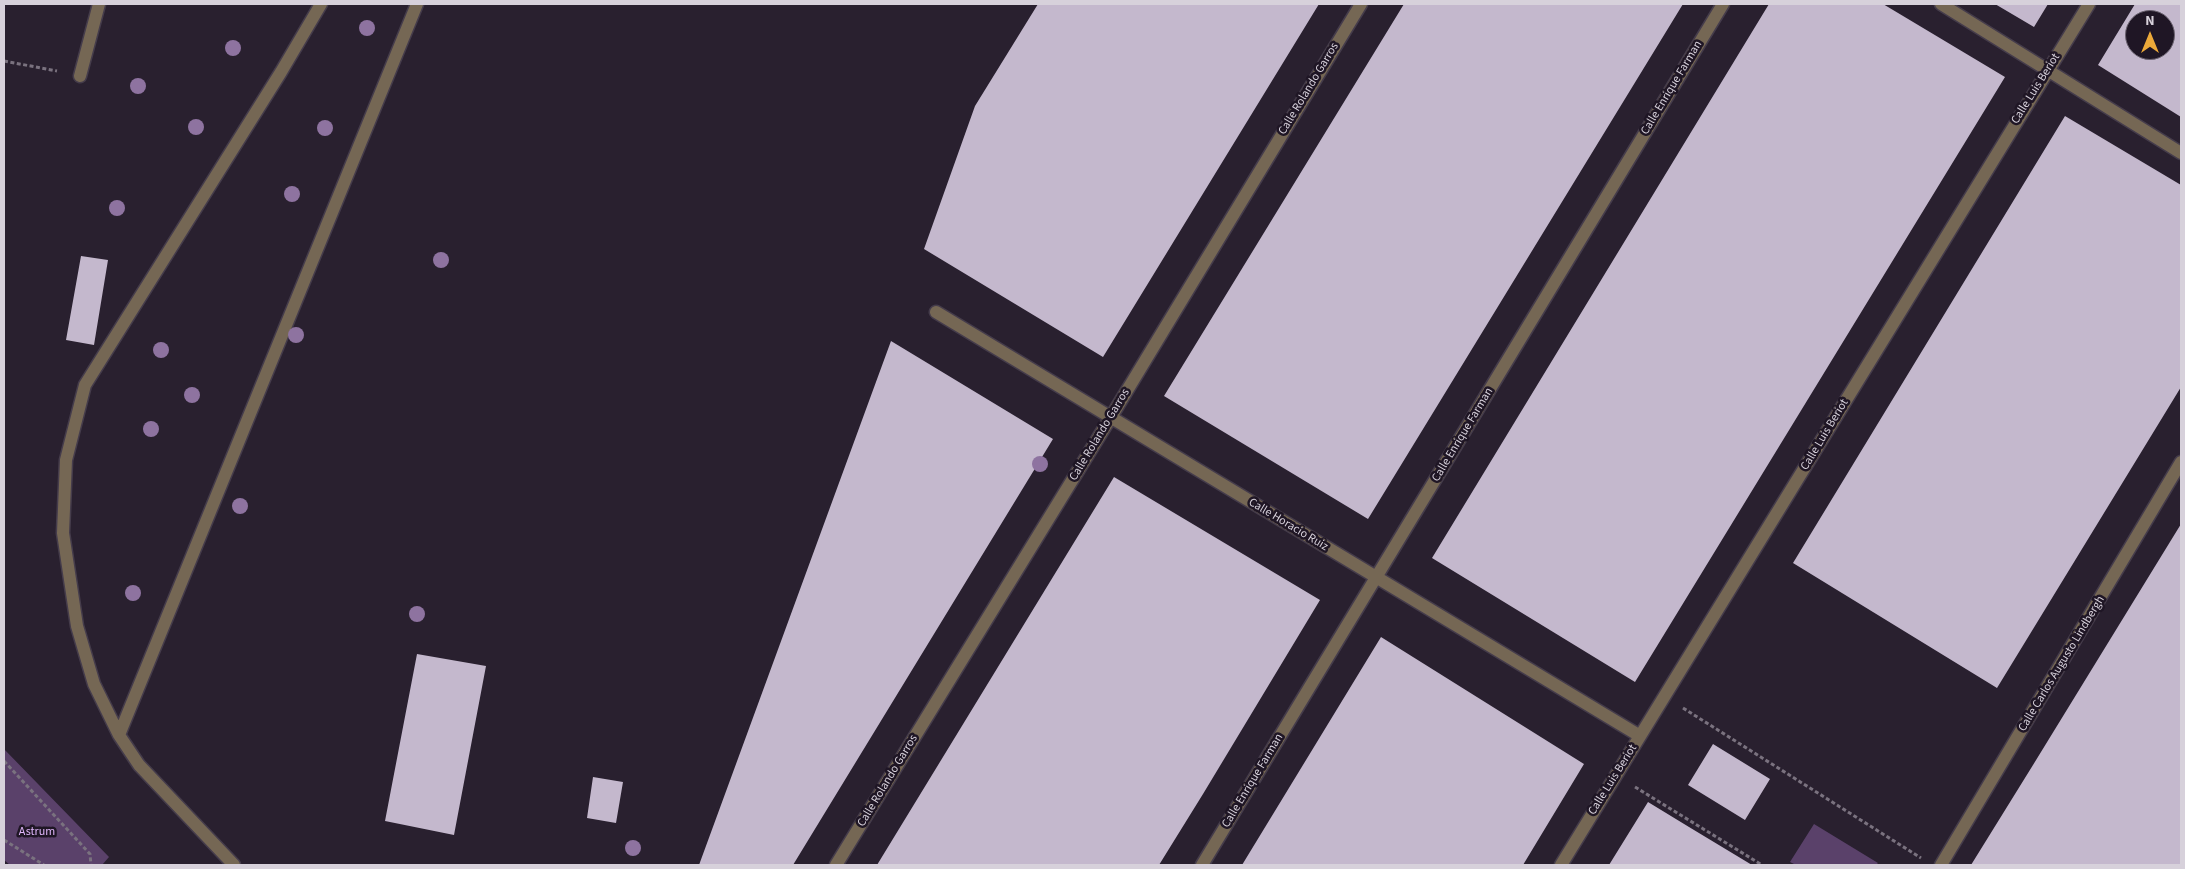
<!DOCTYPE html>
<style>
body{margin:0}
#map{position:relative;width:2185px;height:869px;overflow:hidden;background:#29202f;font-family:"Source Sans 3",sans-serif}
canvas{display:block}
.frame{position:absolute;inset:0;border:5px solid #d7d1db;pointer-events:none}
.north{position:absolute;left:2125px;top:10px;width:50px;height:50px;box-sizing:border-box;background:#1f1625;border:1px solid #69616e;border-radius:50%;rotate:0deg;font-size:14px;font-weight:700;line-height:20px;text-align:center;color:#d7d1db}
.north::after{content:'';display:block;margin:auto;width:18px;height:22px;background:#eca93a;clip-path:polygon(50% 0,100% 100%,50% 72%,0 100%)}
</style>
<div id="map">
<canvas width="2185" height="869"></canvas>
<div class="frame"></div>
<div class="north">N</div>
</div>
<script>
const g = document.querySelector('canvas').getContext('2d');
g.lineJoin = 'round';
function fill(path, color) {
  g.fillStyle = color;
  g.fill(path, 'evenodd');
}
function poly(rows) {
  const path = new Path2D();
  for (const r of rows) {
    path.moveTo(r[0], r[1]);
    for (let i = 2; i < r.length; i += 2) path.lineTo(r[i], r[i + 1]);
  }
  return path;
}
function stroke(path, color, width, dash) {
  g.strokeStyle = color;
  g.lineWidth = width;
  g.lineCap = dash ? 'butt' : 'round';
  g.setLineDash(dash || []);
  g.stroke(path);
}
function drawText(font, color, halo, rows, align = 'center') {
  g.font = font + ' "Source Sans 3",sans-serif';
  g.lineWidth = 5;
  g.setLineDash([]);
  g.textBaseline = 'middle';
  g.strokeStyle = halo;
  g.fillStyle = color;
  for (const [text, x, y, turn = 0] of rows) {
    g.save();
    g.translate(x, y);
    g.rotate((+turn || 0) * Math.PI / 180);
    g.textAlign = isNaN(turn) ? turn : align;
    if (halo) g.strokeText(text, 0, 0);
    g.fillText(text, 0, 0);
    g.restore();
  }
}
fill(poly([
 [4,749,109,857,102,865,10,865,4,860],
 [1814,824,1878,863,1876,865,1796,865,1790,862]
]), '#5a416a');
fill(poly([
 [1038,4,1319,4,1103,357,924,249,975,106],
 [1404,4,1683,4,1368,519,1164,396],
 [1769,4,1883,4,2005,77,1635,682,1432,558],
 [1995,4,2048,4,2034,27],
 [2135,4,2181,4,2181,117,2098,65],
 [2135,20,2165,20,2165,50,2135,50],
 [2065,116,2181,185,2181,387,1997,688,1793,563],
 [81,256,108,260,94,345,66,340],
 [891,341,1053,439,793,865,699,865],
 [1114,477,1320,600,1203,794,1159,865,877,865],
 [2181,524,2181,865,1971,865,2033,765],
 [1381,637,1584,764,1523,865,1242,865],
 [417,654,486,666,454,835,385,821],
 [1713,744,1770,779,1745,820,1688,785],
 [593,777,623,782,616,823,587,818],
 [1648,802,1689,827,1752,865,1609,865]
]), '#c4b8cd');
const minor = poly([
 [1941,4,2181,153],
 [80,76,99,4],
 [936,312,1640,736],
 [119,735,417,4],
 [234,865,139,765,119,735,94,684,77,626,63,533,66,460,85,385,281,72,321,4],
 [836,865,1111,417,1361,4],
 [1202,865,1723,4],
 [1561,865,2089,4],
 [1941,865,2181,462]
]);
stroke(minor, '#453c4b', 15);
stroke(poly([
 [4,61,57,71],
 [1683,708,1921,858],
 [4,761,90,854,91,865],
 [1635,787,1762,865],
 [4,840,44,865]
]), '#7a727f', 3, [4, 2.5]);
stroke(minor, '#756754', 12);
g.fillStyle = '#8e73a0';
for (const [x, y] of [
 [367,28],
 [233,48],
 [138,86],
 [196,127],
 [325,128],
 [292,194],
 [117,208],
 [441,260],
 [296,335],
 [161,350],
 [192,395],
 [151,429],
 [1040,464],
 [240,506],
 [133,593],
 [417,614],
 [633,848]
]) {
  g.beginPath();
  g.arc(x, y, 8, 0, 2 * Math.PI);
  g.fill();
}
drawText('12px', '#d7d1db', '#1f1625', [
 ["Calle Enrique Farman",1672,88,-59],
 ["Calle Rolando Garros",1309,89,-59],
 ["Calle Luis Beriot",2036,89,-58],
 ["Calle Rolando Garros",1100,435,-59],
 ["Calle Enrique Farman",1463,435,-59],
 ["Calle Luis Beriot",1825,435,-59],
 ["Calle Horacio Ruiz",1288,525,31],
 ["Calle Carlos Augusto Lindbergh",2062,664,-59],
 ["Calle Luis Beriot",1613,780,-58],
 ["Calle Rolando Garros",888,781,-59],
 ["Calle Enrique Farman",1253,781,-59]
]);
drawText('12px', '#e1b7fc', '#1f1625', [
 ["Astrum",37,832]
]);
</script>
